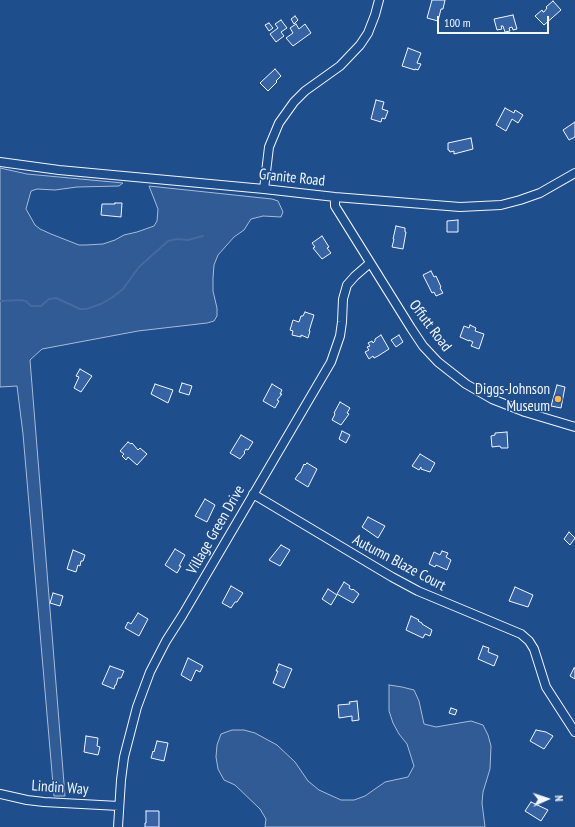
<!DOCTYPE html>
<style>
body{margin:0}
#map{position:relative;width:575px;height:827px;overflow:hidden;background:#1f4e8c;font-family:"PT Sans Narrow",sans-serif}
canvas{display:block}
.north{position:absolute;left:527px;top:779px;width:40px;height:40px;-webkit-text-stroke:3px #1f4e8c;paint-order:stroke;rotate:87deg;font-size:11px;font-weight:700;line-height:16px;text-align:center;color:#f2f6ff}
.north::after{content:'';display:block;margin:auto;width:14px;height:18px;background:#f2f6ff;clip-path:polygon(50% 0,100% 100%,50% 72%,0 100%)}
.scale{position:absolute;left:437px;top:16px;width:112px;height:18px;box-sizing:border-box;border:2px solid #f2f6ff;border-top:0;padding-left:5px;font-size:12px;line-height:14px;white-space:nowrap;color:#f2f6ff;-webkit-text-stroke:3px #1f4e8c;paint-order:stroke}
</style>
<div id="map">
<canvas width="575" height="827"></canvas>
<div class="north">N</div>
<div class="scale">100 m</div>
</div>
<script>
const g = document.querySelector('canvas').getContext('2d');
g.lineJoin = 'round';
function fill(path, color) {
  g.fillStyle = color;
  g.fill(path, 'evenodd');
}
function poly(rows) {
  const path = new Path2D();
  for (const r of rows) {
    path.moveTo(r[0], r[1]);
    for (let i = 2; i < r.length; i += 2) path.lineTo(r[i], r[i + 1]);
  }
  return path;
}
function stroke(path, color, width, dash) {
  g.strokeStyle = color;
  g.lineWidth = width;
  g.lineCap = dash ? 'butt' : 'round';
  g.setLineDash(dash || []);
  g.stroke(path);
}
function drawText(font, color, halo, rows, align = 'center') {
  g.font = font + ' "PT Sans Narrow",sans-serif';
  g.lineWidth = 3;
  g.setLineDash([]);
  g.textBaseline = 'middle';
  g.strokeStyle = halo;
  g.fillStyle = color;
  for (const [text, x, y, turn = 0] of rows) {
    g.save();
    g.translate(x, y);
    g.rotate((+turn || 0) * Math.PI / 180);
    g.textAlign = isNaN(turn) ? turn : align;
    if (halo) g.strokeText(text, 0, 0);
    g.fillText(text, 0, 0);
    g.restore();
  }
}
const green = poly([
 [0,168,27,174,123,183,119,186,77,187,55,190,37,189,31,191,26,209,35,225,40,229,51,234,79,245,86,245,103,244,115,240,124,235,137,232,154,226,157,221,158,209,149,186,272,199,278,201,283,212,281,217,263,216,251,219,244,230,234,237,218,255,214,265,213,278,213,291,217,308,217,316,214,321,207,323,138,331,42,349,30,360,65,796,54,796,23,434,17,386,0,387,0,168],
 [389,685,402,687,414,690,419,701,424,724,436,727,471,721,483,725,488,735,491,746,490,769,483,792,482,803,485,827,265,827,266,819,260,809,235,785,224,780,218,769,216,757,217,745,221,734,232,730,244,730,255,733,277,745,295,762,308,781,319,790,341,800,354,800,365,796,385,782,408,777,414,766,407,744,399,734,393,723,389,711,389,685]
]);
fill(green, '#305b95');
stroke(green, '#a8bbd7', 1);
stroke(poly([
 [0,301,20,300,26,301,31,306,41,306,49,299,56,298,80,309,86,309,101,304,113,297,123,289,139,267,168,241,177,239,188,240,203,236]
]), '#446ba0', 2);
const building = poly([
 [432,0,445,0,443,9,441,9,438,21,427,18,432,0],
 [553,1,561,10,544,25,535,16,542,10,543,12,544,12,547,8,546,7,553,1],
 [513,15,517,29,513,30,512,27,509,28,510,31,505,32,503,26,501,26,502,29,497,30,494,19,513,15],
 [295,16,298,20,294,24,291,19,295,16],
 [281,20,287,28,281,32,284,36,276,42,270,34,278,28,275,24,281,20],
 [269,23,273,28,269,31,265,25,269,23],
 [296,24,299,29,305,24,311,33,293,46,286,38,293,33,290,28,296,24],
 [408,48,421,53,417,63,421,64,418,70,415,69,415,70,402,66,408,48],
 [275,69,281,76,276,81,277,82,268,91,260,83,275,69],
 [376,100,384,102,382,109,388,111,385,119,382,118,381,122,371,119,376,100],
 [505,108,514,113,515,110,523,115,518,123,512,119,506,131,496,125,505,108],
 [575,122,575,137,569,140,563,130,575,122],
 [471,138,473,149,454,154,454,151,450,152,449,150,448,150,448,143,471,138],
 [115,203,122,203,121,217,101,215,102,204,115,204,115,203],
 [458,220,458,232,447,232,447,221,458,220],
 [396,226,405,228,405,232,406,232,403,249,392,247,394,239,393,239,396,226],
 [322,236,329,247,327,248,331,253,322,259,313,248,315,247,312,243,322,236],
 [431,271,434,277,436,276,441,287,440,288,443,293,436,296,434,292,432,293,423,275,431,271],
 [305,312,314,315,309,331,310,331,308,338,301,335,301,337,292,335,293,331,290,330,293,320,299,322,301,316,303,316,305,312],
 [470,325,476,328,475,331,484,334,479,349,471,346,473,342,469,340,469,341,460,337,464,326,469,328,470,325],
 [381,335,389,349,378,356,374,358,373,356,369,359,365,352,369,350,367,347,370,346,368,343,372,341,373,343,375,341,375,339,381,335],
 [399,335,403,342,396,347,391,340,399,335],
 [80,369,92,376,81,392,74,388,79,377,76,376,80,369],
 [182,383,192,386,189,395,179,392,182,383],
 [155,384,173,390,168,403,151,394,155,384],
 [272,384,282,390,280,394,282,394,277,400,279,401,275,408,263,401,272,384],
 [557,385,565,387,561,408,551,406,557,385],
 [340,402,350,408,347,413,349,414,341,425,332,420,335,414,334,413,340,402],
 [342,431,350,435,346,443,339,439,342,431],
 [507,432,508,448,501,448,500,446,492,447,491,436,495,435,495,433,507,432],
 [241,435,253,442,248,450,246,449,244,452,245,453,240,459,230,453,241,435],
 [128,442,131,444,132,443,138,450,140,448,147,454,137,465,128,457,126,460,122,456,124,454,120,451,128,442],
 [420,454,435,463,430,472,421,469,421,467,419,470,412,466,420,454],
 [307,463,317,469,308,487,295,479,299,473,300,473,304,464,305,465,307,463],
 [205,499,215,505,207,522,195,516,205,499],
 [368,517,385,526,378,538,362,527,368,517],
 [569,532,575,538,570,545,564,539,569,532],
 [281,545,290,550,280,566,269,560,281,545],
 [175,549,185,555,179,566,181,566,177,573,165,565,175,549],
 [73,550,85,555,83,561,81,561,80,566,78,565,76,572,67,569,73,550],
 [442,551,448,553,446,557,451,560,447,570,436,565,435,567,429,564,434,552,440,555,442,551],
 [344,582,350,586,349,588,352,590,353,589,359,594,353,603,337,594,344,582],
 [231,586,243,593,237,602,235,602,231,608,222,603,231,586],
 [515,587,533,595,528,607,509,601,515,587],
 [328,589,337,595,331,605,322,599,328,589],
 [53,593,63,596,60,606,50,603,53,593],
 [138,613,148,619,139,636,125,628,128,622,131,624,138,613],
 [411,616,419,620,418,621,422,623,422,624,432,630,430,636,425,634,423,638,406,630,411,616],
 [483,646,489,648,488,652,498,656,494,666,478,659,483,646],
 [188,658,203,666,200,672,196,670,191,681,181,675,188,658],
 [279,664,292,669,284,688,273,683,278,671,276,671,279,664],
 [110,666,124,671,121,678,118,678,116,685,115,685,114,689,102,684,110,666],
 [574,668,575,668,575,679,570,676,574,668],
 [357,701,359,720,352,721,352,716,339,718,338,705,350,704,349,702,357,701],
 [451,708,457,710,455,715,449,713,451,708],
 [536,730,546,732,553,736,544,749,530,741,536,730],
 [86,736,98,738,97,746,100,747,98,755,84,752,86,736],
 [157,741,168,743,164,761,151,758,153,751,154,752,157,741],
 [531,802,548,810,541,821,525,811,531,802],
 [146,811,159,811,159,827,145,827,145,823,146,823,146,811]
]);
fill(building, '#3563a3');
stroke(building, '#f2f6ff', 1);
const minor = poly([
 [0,162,59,170,264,189,335,197,460,207,501,205,520,200,540,193,575,173],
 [264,189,269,147,279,123,294,102,305,91,340,66,360,45,368,33,375,15,379,0],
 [335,197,335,206,411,328,423,346,438,362,466,384,492,399,525,412,575,427],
 [253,494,392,577,418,591,521,634,529,641,534,649,546,687,575,732],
 [0,794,27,800,44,802,119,806],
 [118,827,121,780,124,757,137,707,150,672,166,641,182,616,331,362,340,336,342,322,343,299,347,285,355,276,370,263]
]);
stroke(minor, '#f2f6ff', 10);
stroke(minor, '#1f4e8c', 8);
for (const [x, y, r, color] of [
 [558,399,4,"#ffb74d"]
]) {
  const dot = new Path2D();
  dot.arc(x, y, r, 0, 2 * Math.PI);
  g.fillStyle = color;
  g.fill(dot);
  stroke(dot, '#1f4e8c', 1.5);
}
drawText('15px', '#f2f6ff', '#1f4e8c', [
 ["Granite Road",292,178,6],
 ["Offutt Road",430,326,53],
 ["Village Green Drive",216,530,-60],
 ["Autumn Blaze Court",399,563,28],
 ["Lindin Way",60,788,4]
]);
drawText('15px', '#f2f6ff', '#1f4e8c', [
 ["Diggs-Johnson",550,390],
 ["Museum",550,407]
], 'right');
</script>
